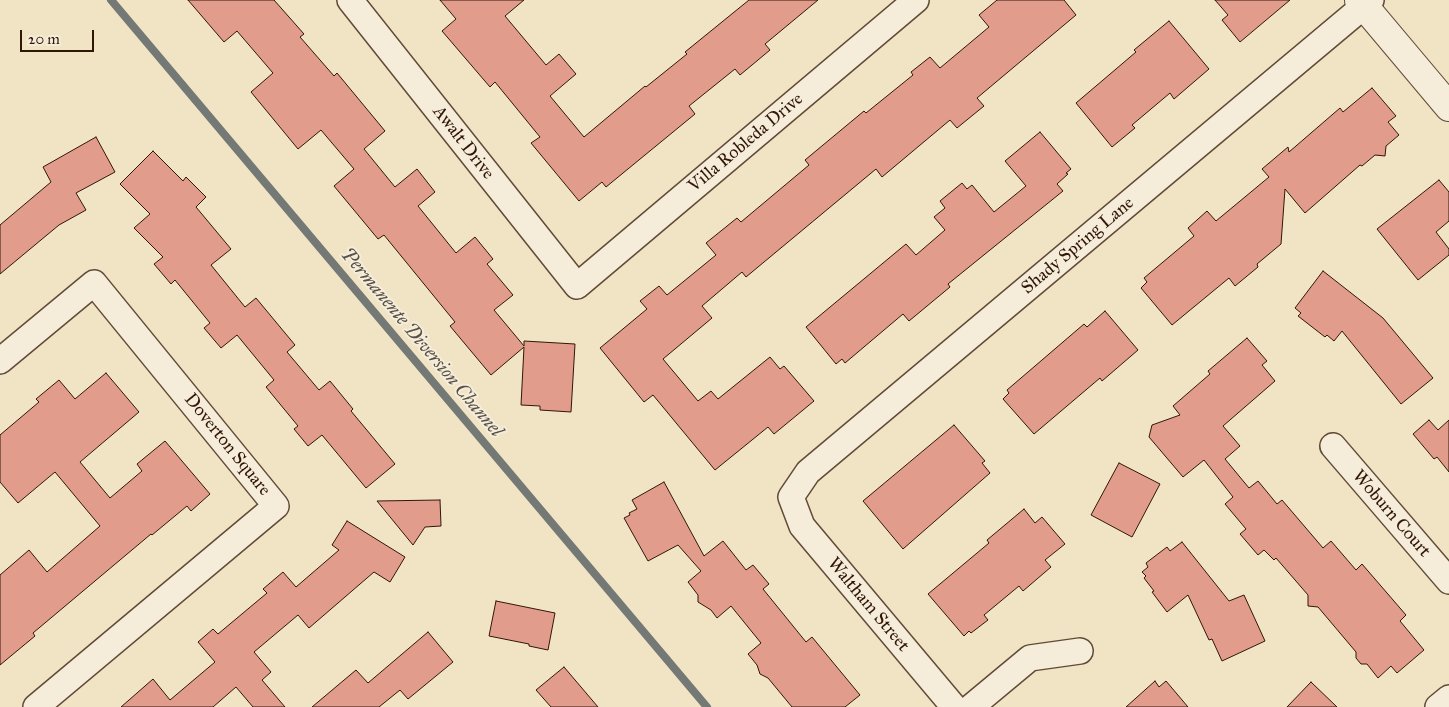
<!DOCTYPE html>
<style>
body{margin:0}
#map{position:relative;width:1449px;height:707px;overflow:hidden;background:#f0e4c5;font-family:"IM FELL Great Primer",serif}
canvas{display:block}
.scale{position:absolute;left:20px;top:30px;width:74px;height:22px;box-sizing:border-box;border:2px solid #311608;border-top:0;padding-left:6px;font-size:15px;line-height:18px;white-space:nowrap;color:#311608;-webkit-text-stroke:4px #f5edd9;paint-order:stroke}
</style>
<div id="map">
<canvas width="1449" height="707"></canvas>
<div class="scale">20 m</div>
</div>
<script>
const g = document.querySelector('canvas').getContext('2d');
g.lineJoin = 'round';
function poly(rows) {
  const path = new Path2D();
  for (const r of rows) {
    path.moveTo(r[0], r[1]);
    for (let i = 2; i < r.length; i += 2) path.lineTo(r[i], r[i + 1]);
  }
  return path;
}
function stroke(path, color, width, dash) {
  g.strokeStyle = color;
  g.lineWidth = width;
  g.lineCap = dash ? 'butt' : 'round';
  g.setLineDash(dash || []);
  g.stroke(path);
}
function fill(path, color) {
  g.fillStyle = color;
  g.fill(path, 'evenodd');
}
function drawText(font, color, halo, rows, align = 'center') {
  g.font = font + ' "IM FELL Great Primer",serif';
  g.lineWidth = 4;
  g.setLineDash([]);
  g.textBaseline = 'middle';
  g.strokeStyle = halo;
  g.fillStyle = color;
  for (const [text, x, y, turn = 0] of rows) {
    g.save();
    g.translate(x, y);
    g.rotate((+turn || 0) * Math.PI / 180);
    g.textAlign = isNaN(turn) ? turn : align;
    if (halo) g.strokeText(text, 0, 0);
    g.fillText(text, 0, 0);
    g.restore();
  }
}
stroke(poly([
 [111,0,707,707]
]), '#747976', 8);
const building = poly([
 [188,0,274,0,304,34,300,37,334,76,337,73,385,131,364,149,395,187,417,169,435,192,418,206,456,253,475,237,493,259,487,264,513,295,494,310,524,346,524,341,575,344,571,412,540,410,540,406,521,405,524,347,491,375,450,326,455,322,384,235,378,239,334,186,354,169,321,130,298,149,251,92,273,73,237,31,224,42,188,0],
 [440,0,524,0,505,16,546,65,559,54,576,74,550,96,584,137,645,86,646,87,687,54,685,52,749,0,818,0,765,44,770,50,740,75,735,69,689,106,695,114,606,187,602,182,579,201,531,143,540,137,495,82,490,87,442,31,456,19,440,0],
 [997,0,1064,0,1076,15,977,98,984,106,957,128,950,120,882,177,876,169,746,277,742,272,702,306,712,318,663,359,698,401,711,391,718,399,770,357,780,369,784,366,814,401,774,434,768,427,715,470,653,395,644,402,600,348,647,309,640,301,659,286,667,295,716,255,706,243,737,218,741,222,809,165,805,160,864,111,866,113,913,75,911,72,930,57,940,68,989,27,979,15,997,0],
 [1215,0,1290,0,1240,42,1222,20,1228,15,1215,0],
 [1169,21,1209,69,1174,99,1170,93,1132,125,1135,128,1112,147,1076,103,1136,52,1134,50,1169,21],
 [1372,88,1396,116,1388,122,1399,135,1386,146,1385,156,1375,155,1362,166,1360,165,1305,213,1285,189,1281,244,1257,264,1258,267,1235,286,1229,278,1172,325,1141,288,1147,282,1144,278,1194,236,1188,228,1207,211,1216,221,1269,177,1262,169,1288,147,1289,152,1340,108,1343,112,1372,88],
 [1040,132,1071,169,1066,173,1068,174,1057,184,1063,191,948,284,950,287,909,321,903,314,845,363,842,359,836,364,806,327,906,244,916,255,945,230,934,217,945,208,940,201,962,183,967,189,972,185,994,212,1026,186,1005,161,1040,132],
 [96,137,115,172,76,193,86,210,59,225,0,274,0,225,51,182,43,167,96,137],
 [153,151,183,181,186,177,206,197,196,207,231,249,211,265,245,307,256,298,295,345,287,352,319,390,330,381,353,409,351,411,395,464,366,488,322,435,308,446,294,429,298,426,266,387,274,380,237,335,221,348,204,328,210,323,175,280,171,284,154,264,163,257,134,228,150,214,120,184,153,151],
 [1439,180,1449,192,1449,221,1436,232,1449,249,1449,255,1418,280,1377,229,1439,180],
 [1323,271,1383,318,1433,378,1401,404,1342,331,1334,341,1327,335,1325,337,1298,316,1301,313,1295,308,1323,271],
 [1105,311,1138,350,1102,381,1100,378,1034,434,1003,399,1009,393,1007,390,1084,324,1087,327,1105,311],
 [1247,338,1267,361,1262,365,1275,381,1223,426,1240,446,1225,459,1249,488,1258,481,1277,504,1282,500,1323,548,1331,541,1356,570,1362,564,1406,615,1400,621,1424,650,1397,673,1391,666,1378,678,1367,664,1361,664,1356,658,1356,652,1318,607,1308,606,1308,595,1276,558,1274,560,1264,550,1258,555,1240,534,1246,529,1225,504,1233,497,1204,460,1183,477,1149,437,1152,425,1180,415,1173,406,1210,374,1208,371,1247,338],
 [106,373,139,412,80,462,110,498,142,471,137,464,165,441,210,494,191,511,187,506,152,535,151,534,33,633,35,636,0,665,0,575,29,550,47,572,100,526,55,472,18,503,0,482,0,435,39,402,36,399,59,380,75,399,106,373],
 [1429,420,1438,430,1449,420,1449,472,1437,457,1434,459,1413,434,1429,420],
 [954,425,985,461,982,463,990,473,903,549,863,501,954,425],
 [1119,463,1160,484,1132,537,1091,515,1119,463],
 [664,482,704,556,723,541,746,570,753,565,769,584,763,589,806,642,812,637,860,695,845,707,792,707,768,678,760,674,757,665,748,654,761,643,731,606,717,618,711,610,698,602,698,595,688,582,701,571,678,545,648,561,624,518,630,515,629,513,637,509,632,500,664,482],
 [440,500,441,526,425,527,413,545,377,501,440,500],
 [1024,509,1035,523,1042,517,1065,544,1045,560,1051,567,1023,591,1019,586,984,615,988,620,971,633,969,631,964,636,928,594,989,543,987,540,1024,509],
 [347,521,405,557,390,582,374,572,309,628,298,615,254,652,271,672,262,680,285,707,253,707,236,687,213,707,121,707,153,679,170,700,215,662,198,642,213,629,218,634,267,593,263,589,283,572,296,587,339,550,332,545,347,521],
 [1182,542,1229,601,1244,595,1265,641,1222,661,1212,639,1209,640,1188,595,1167,612,1152,592,1154,591,1144,578,1146,576,1142,572,1148,567,1146,563,1167,547,1170,551,1182,542],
 [496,601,555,613,548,650,529,646,529,644,489,636,496,601],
 [428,632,453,662,408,699,400,690,379,707,312,707,356,670,368,683,428,632],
 [564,667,598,707,551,707,536,690,564,667],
 [1155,681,1159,687,1166,681,1188,707,1126,707,1155,681],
 [1311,682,1337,707,1287,707,1311,682]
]);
fill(building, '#e29c8b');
stroke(building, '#311608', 1);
const minor = poly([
 [350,0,577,286,916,0],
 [0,361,94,283,276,506,36,707],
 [1333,446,1449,581],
 [954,707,802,526,791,497,808,472,1371,0],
 [971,707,1030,658,1080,651],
 [1438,707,1449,698]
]);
const tertiary = poly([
 [1359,0,1449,107]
]);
stroke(minor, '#614a37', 28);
stroke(tertiary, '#614a37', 30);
stroke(minor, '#f5edd9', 25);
stroke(tertiary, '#f5edd9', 28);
drawText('18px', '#311608', '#f5edd9', [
 ["Awalt Drive",463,143,52],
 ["Villa Robleda Drive",746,143,-40],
 ["Shady Spring Lane",1078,246,-40],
 ["Doverton Square",227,445,51],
 ["Woburn Court",1391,514,49],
 ["Waltham Street",868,605,50]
]);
drawText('italic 19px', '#585048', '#f5edd9', [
 ["Permanente Diversion Channel",421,343,50]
]);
</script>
